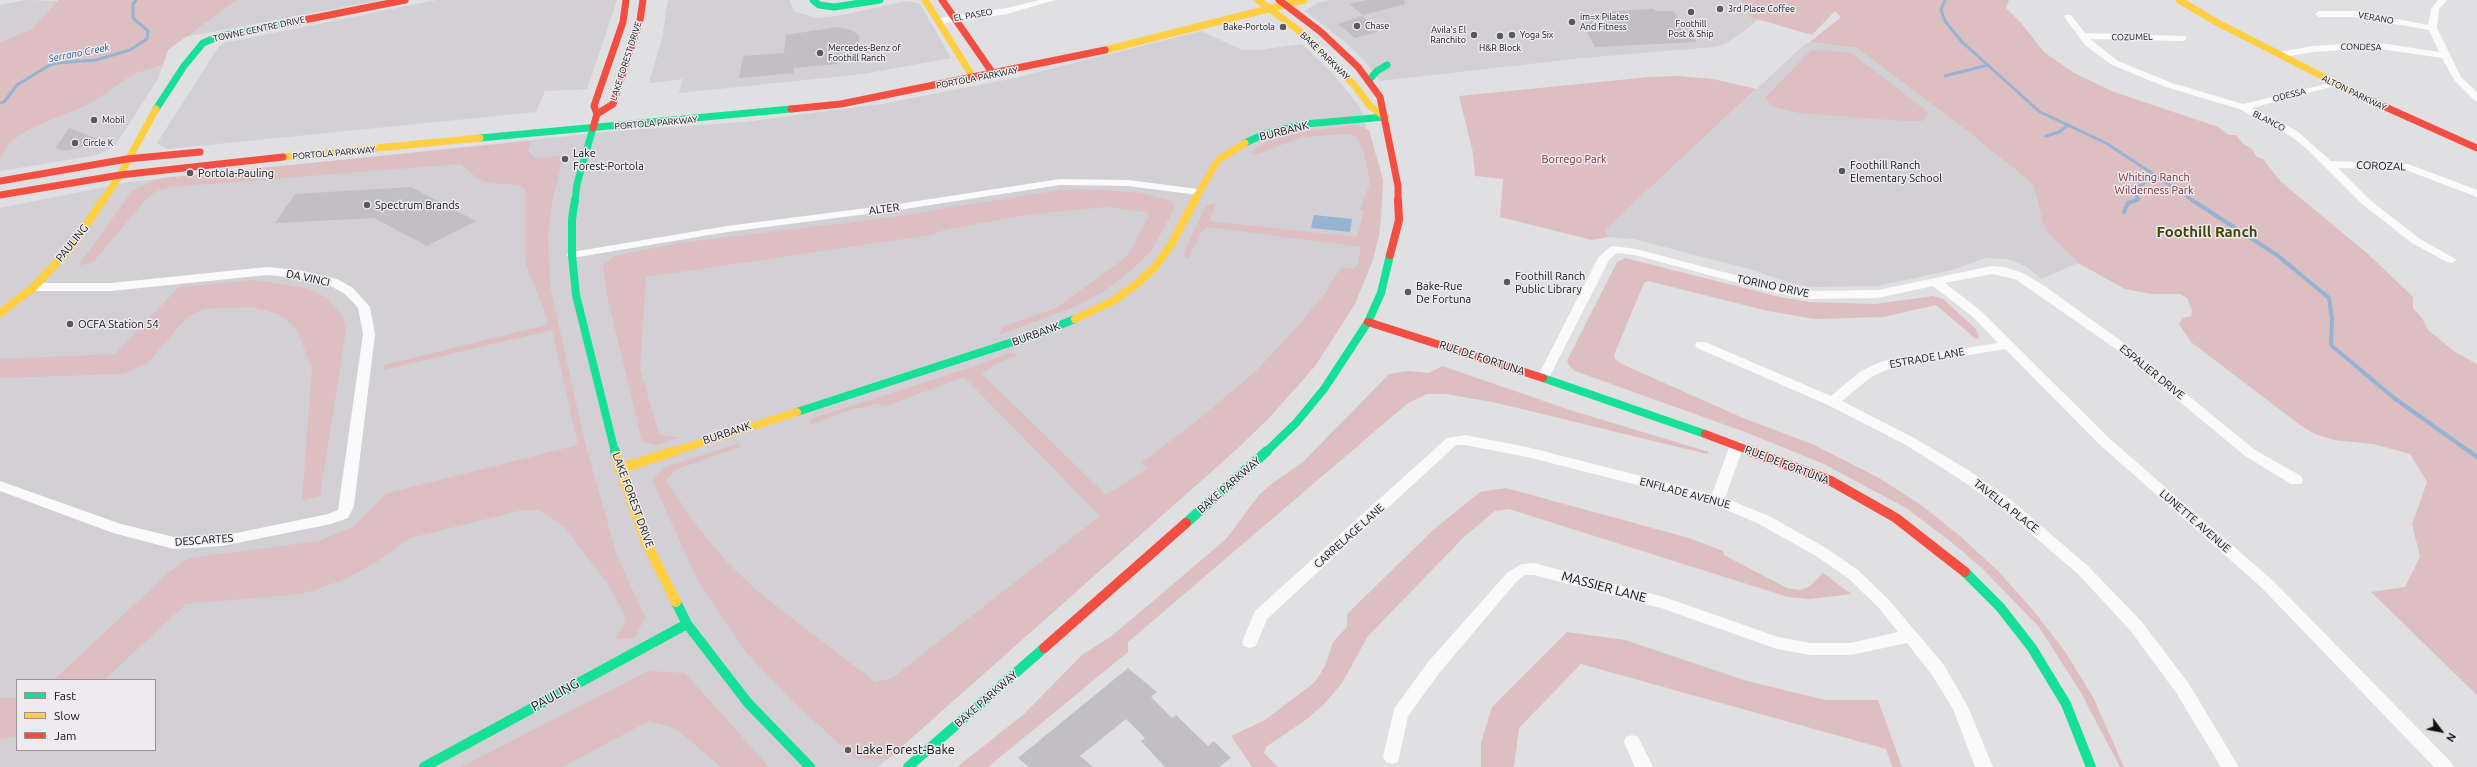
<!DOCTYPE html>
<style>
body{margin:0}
#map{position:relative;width:2477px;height:767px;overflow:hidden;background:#e0dfe1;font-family:Ubuntu,sans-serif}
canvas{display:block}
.legend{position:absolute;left:16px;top:679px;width:140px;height:72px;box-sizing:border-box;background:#eeebef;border:1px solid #969497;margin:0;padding:5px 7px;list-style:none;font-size:12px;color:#111112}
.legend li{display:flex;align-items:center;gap:8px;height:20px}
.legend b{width:20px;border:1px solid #969497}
.north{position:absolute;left:2421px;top:711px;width:40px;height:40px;-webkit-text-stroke:3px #eeebef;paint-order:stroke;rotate:122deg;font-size:11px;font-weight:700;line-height:16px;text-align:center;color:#111112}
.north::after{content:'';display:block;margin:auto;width:14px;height:18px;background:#111112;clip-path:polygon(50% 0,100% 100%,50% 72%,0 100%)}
</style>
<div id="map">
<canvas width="2477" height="767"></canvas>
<ul class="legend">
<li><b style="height:5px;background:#16e098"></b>Fast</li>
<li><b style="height:5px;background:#ffcf43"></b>Slow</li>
<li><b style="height:5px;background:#f24e42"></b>Jam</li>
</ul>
<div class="north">N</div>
</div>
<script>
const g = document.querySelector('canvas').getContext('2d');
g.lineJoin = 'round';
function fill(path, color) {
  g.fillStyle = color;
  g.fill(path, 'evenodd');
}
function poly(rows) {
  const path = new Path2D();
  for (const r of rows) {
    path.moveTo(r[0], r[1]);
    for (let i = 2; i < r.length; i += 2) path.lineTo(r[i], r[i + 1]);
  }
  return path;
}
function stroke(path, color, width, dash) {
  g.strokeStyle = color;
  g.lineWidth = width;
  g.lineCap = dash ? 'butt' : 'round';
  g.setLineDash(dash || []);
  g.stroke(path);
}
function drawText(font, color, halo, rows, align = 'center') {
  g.font = font + ' Ubuntu,sans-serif';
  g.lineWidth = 3;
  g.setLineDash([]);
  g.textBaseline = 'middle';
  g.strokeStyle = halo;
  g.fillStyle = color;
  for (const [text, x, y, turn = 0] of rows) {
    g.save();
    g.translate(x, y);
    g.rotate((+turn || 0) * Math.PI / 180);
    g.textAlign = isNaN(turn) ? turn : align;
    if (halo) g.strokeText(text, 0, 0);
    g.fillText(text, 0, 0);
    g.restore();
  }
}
fill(poly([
 [26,0,57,1,32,29,0,42,0,5],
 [237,0,381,0,185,37],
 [437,0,617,0,587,89,545,91,536,112,167,149,157,143,218,48,224,43],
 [668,0,789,0,794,11,816,18,838,16,907,1,920,4,951,58,863,74,679,93,683,79,649,83,662,39],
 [1330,0,1758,0,1762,16,1744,31,1725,44,1714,47,1582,58,1380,81,1364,60,1344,41,1305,11,1317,3],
 [1201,31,1242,50,1259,50,1302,44,1332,73,1360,107,1383,180,1382,211,1379,236,1372,262,1355,304,1315,366,1271,416,1238,448,878,767,0,767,0,208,130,182,617,131,745,122,882,104,1015,78],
 [17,680,155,680,155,750,17,750],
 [1810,42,1857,48,1966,130,2033,184,2045,230,2078,263,2041,279,2027,267,2017,262,2006,259,1985,258,1952,270,1877,286,1812,287,1793,284,1753,270,1634,239,1608,237,1605,230,1805,44],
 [163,65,158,79,114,147,97,155,0,171,0,159,9,143,30,129,90,104,134,74]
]), '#d2cfd5');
fill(poly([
 [58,0,237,0,168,50,163,65,134,74,90,104,30,129,9,143,0,159,0,42,32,29],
 [1741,0,2009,0,2006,8,2021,23,2044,52,2074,73,2114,92,2218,127,2229,135,2236,135,2243,144,2251,148,2257,157,2263,159,2281,182,2368,254,2413,297,2413,308,2422,318,2428,330,2455,352,2477,364,2477,695,2371,592,2405,587,2420,557,2412,524,2427,482,2410,454,2373,444,2334,440,2315,434,2300,425,2191,342,2179,324,2183,318,2191,316,2192,311,2187,298,2180,294,2152,294,2125,289,2078,263,2045,230,2033,184,1966,130,1857,48,1810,42,1841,17,1835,11,1812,35,1750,17],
 [1811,50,1850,52,1929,113,1923,121,1903,121,1799,113,1773,107,1765,98],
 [1678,76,1713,79,1756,89,1605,230,1608,237,1592,240,1500,217,1503,179,1475,176,1473,153,1459,96,1649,77],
 [1356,125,1369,130,1383,180,1379,236,1372,262,1355,304,1315,366,1271,416,1238,448,888,759,856,759,791,700,746,652,699,583,652,480,663,468,739,443,740,447,675,470,666,480,695,524,727,562,758,592,875,682,892,678,1100,516,964,377,886,406,877,404,847,411,810,425,810,419,972,367,1006,354,1014,353,1016,356,997,363,982,374,1106,495,1147,469,1141,463,1199,419,1256,371,1297,327,1325,293,1341,267,1353,269,1358,264,1361,247,1208,227,1202,231,1188,259,1185,257,1184,252,1206,206,1216,203,1209,221,1357,237,1364,211,1360,209,1370,183,1364,153,1356,136,1347,134,1302,137,1258,154,1250,152,1268,141,1295,133],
 [531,141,528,151,535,158,563,156,552,203,548,235,550,286,585,443,617,556,645,617,635,638,615,639,624,624,625,616,609,585,565,528,548,515,537,510,522,510,410,538,375,563,345,579,318,589,301,594,186,604,104,680,54,680,169,572,189,558,319,541,354,526,387,493,578,445,552,330,383,370,384,365,546,325,548,320,525,262,525,189,519,185,490,183,478,179,461,164,171,187,155,192,148,197,93,262,78,266,133,190,162,178],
 [1060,190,1102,190,1143,193,1171,201,1175,207,1152,250,1125,276,1101,293,1074,307,999,335,1004,326,1056,308,1125,258,1135,243,1149,216,1145,212,1107,207,1033,214,948,229,931,235,646,277,640,369,659,434,679,438,656,445,642,441,608,300,603,265,615,256,678,243,878,219],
 [1625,258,1780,297,1809,302,1875,304,1933,296,1943,299,1976,329,1979,337,1976,339,1936,305,1883,317,1815,319,1768,311,1648,281,1644,283,1614,355,1615,359,1624,365,1743,418,1812,444,1879,478,1921,505,1960,536,1998,571,2032,609,2064,650,2093,697,2124,767,2120,767,2080,691,2039,627,1982,568,1950,541,1906,508,1824,464,1745,432,1575,371,1570,367,1567,361,1614,268,1617,262],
 [255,280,305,288,326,297,343,317,346,330,320,496,302,501,312,368,296,328,278,314,252,307,204,309,186,318,148,363,123,374,0,378,0,359,115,354,179,287],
 [1442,366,1573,411,1709,452,1707,454,1497,403,1447,394,1427,394,1408,403,1128,642,1128,652,988,767,957,767,1024,714,1082,655,1113,635,1226,539,1259,495,1270,485,1303,462,1389,374,1408,371,1429,373],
 [1506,488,1689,538,1723,551,1724,555,1787,588,1801,590,1810,586,1823,573,1851,594,1810,599,1788,597,1509,509,1495,511,1464,537,1368,636,1342,683,1324,704,1307,719,1266,747,1264,753,1278,767,1252,767,1231,736,1265,720,1315,682,1325,666,1333,642,1347,627,1347,614,1432,531,1480,492],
 [1567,632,1625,640,1747,681,1825,700,1878,700,1902,767,1892,767,1886,749,1581,664,1519,728,1514,767,1481,767,1481,743,1492,707],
 [648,671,685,673,769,767,721,767,676,729,649,721,562,767,461,767],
 [17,697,17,736,0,739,0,698]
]), '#ddbfc1');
fill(poly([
 [1314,215,1352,219,1350,232,1311,228]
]), '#96b3d4');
stroke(poly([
 [1945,0,1941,10,1945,21,1962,42,2040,112,2106,143,2194,201],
 [1945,76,1988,65],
 [0,103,4,102,17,85,48,66,57,63,96,60,130,50,147,39,148,31,133,18,133,4,136,0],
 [2046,136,2059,132,2068,125],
 [2134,201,2139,199,2136,196,2138,187,2155,176]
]), '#96b3d4', 3);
stroke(poly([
 [2192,200,2277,255,2329,298,2332,319,2331,345,2394,398,2470,452],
 [2124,212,2128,203,2137,200]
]), '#96b3d4', 4);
stroke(poly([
 [2469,451,2477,457]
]), '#96b3d4', 4.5);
fill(poly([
 [1367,0,1404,0,1405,4,1363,15,1349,4],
 [1654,9,1655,11,1673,11,1697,42,1595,47,1578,16,1602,15,1600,12],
 [1362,16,1377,28,1377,32,1355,38,1338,24],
 [837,27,851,30,859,35,860,63,838,61,838,64,794,68,794,73,739,78,743,56,784,53,786,35],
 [69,128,98,139,79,148,63,151,56,147],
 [411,187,476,221,427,246,374,218,275,223,295,194],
 [1128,668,1157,692,1151,697,1172,718,1176,715,1208,746,1214,741,1231,758,1219,767,1165,767,1141,741,1145,738,1126,719,1080,756,1093,767,1029,767,1018,758]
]), '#c1bfc1');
fill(poly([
 [1040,0,1055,0,1007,14,940,24,936,21,940,18,1007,8,1040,0],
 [2438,0,2447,0,2439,9,2437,28,2461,77,2477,92,2477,101,2474,100,2454,80,2442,58,2387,50,2358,49,2313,52,2279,58,2274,55,2279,52,2313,46,2358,43,2387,44,2439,52,2429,30,2355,17,2319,17,2315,14,2319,11,2355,11,2428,25,2431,9,2438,0],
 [2065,15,2071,15,2085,33,2186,36,2186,40,2183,41,2090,39,2118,61,2172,83,2243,104,2338,81,2338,85,2252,108,2297,131,2331,161,2408,164,2477,190,2477,197,2406,170,2338,168,2370,200,2420,239,2457,260,2451,263,2447,262,2412,243,2362,204,2307,149,2289,135,2239,109,2166,87,2112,65,2086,46,2064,17,2065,15],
 [1060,179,1128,180,1198,189,1203,192,1198,195,1128,186,1060,185,898,210,727,232,572,258,566,255,572,252,727,226,898,204,1060,179],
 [1614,246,1636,249,1780,287,1807,291,1878,290,1992,266,2004,267,2023,273,2043,285,2124,343,2255,450,2301,476,2303,480,2301,484,2291,484,2245,456,2116,349,2015,279,1992,274,1945,283,1981,311,2110,439,2271,579,2451,762,2454,767,2434,767,2261,587,2100,445,2005,349,1891,368,1871,377,1842,401,1916,439,1968,470,2011,500,2088,566,2142,622,2189,684,2239,767,2221,767,2177,694,2130,630,2078,574,2001,508,1958,478,1906,445,1828,405,1697,348,1695,345,1697,342,1705,342,1831,396,1861,371,1883,361,1998,343,1973,317,1933,286,1878,298,1807,299,1775,293,1635,255,1617,253,1609,260,1549,378,1548,381,1538,381,1537,378,1598,258,1610,247,1614,246],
 [267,267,298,270,337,279,353,288,370,307,375,334,354,506,348,518,331,524,222,546,174,549,113,533,0,491,0,481,121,524,174,537,222,536,328,514,338,510,363,334,358,308,345,294,329,285,298,278,267,275,111,291,34,291,28,287,34,283,111,283,267,267],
 [1465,435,1527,447,1712,494,1730,445,1732,442,1742,442,1744,445,1725,498,1769,516,1826,548,1858,570,1889,600,1944,665,1968,707,1993,767,1975,767,1953,709,1932,675,1907,643,1851,655,1811,655,1777,649,1661,608,1534,575,1525,575,1517,581,1440,672,1408,716,1398,762,1392,764,1386,762,1383,757,1394,709,1428,662,1507,573,1521,564,1534,563,1664,597,1778,637,1811,643,1851,643,1898,632,1879,608,1848,578,1816,556,1759,524,1713,504,1527,457,1465,445,1456,445,1267,619,1256,646,1250,648,1244,646,1242,642,1255,611,1447,438,1465,435],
 [1632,735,1638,737,1653,767,1635,767,1624,742,1626,737,1632,735]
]), '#fafafa');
stroke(poly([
 [813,0,819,5,834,7,880,0],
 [1369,80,1377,71,1387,65],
 [156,109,184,66,203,43,220,36,294,22],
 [480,138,791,109],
 [1245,143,1264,134,1305,124,1385,117],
 [575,201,577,184,593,128]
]), '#16e098', 7);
stroke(poly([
 [575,200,572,219,572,255,576,295,615,452],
 [1543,378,1705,434],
 [797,412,1040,333,1075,319],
 [1266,452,1296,423,1324,389,1368,322,1381,293,1390,255]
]), '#16e098', 8);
stroke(poly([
 [615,451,616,456],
 [1186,523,1267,451],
 [1965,572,2000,607,2032,648,2066,704,2091,767],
 [676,602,687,624,748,703,810,767],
 [424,767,687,624],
 [908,767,1044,648]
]), '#16e098', 10);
stroke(poly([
 [925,0,974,79],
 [1258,0,1306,36,1355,86,1370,106,1385,117],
 [2179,0,2216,22,2363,97],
 [1105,50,1304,0],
 [283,157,480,138],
 [103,201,120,175,156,109],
 [1194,201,1218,160,1245,143]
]), '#ffcf43', 7);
stroke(poly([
 [0,313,34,287,72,246,103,200],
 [1075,319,1113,301,1138,283,1156,266,1172,243,1195,200],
 [672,452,797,412]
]), '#ffcf43', 8);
stroke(poly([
 [616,456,646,542,676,602],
 [619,469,675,451]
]), '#ffcf43', 10);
stroke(poly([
 [942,0,994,75],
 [1279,0,1321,32,1358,67,1380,97,1398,186,1398,201],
 [294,22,405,0],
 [2363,97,2477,148],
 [791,109,841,104,1105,50],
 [597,114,613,104,640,20,643,0],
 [593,128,597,114,594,106,623,22,626,0],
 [0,181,127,159,200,152],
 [0,195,120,175,283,157]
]), '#f24e42', 7);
stroke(poly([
 [1390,255,1399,220,1398,200],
 [1368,322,1543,378],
 [1705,434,1753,452]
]), '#f24e42', 8);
stroke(poly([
 [1750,451,1831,481,1896,518,1965,572],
 [1044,648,1186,523]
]), '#f24e42', 10);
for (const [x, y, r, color] of [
 [1720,9,4,"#59595a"],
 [1691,12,4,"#59595a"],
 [1572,22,4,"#59595a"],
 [1357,26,4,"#59595a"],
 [1283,27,4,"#59595a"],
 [1474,35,4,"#59595a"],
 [1512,35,4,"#59595a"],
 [1500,36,4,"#59595a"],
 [820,53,4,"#59595a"],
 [94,120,4,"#59595a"],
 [75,143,4,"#59595a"],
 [565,159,4,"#59595a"],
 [1842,171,4,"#59595a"],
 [190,173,4,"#59595a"],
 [367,205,4,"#59595a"],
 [1507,282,4,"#59595a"],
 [1408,292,4,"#59595a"],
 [70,324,4,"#59595a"],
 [848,750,4,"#59595a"]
]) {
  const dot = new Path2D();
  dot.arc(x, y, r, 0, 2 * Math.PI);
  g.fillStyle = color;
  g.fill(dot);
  stroke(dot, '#eeebef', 1.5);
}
drawText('9px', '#111112', '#eeebef', [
 ["3rd Place Coffee",1728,9],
 ["im=x Pilates",1580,17],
 ["And Fitness",1580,27],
 ["Foothill",1691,24,"center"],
 ["Post & Ship",1691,34,"center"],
 ["Chase",1365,26],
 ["Bake-Portola",1275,27,"right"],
 ["Avila's El",1466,30,"right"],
 ["Ranchito",1466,40,"right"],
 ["Yoga Six",1520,35],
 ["Mercedes-Benz of",828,48],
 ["Foothill Ranch",828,58],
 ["H&R Block",1500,48,"center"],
 ["Mobil",102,120],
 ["Circle K",83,143]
], 'left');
drawText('9px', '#111112', '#eeebef', [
 ["EL PASEO",973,15,-10],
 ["VERANO",2376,18,10],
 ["TOWNE CENTRE DRIVE",259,29,-12],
 ["COZUMEL",2132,37,-1],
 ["CONDESA",2361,47,1],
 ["BAKE PARKWAY",1325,56,44],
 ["LAKE FOREST DRIVE",626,61,-72],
 ["PORTOLA PARKWAY",977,78,-11],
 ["ALTON PARKWAY",2354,93,26],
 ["ODESSA",2289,95,-14],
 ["BLANCO",2269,121,27],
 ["PORTOLA PARKWAY",656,123,-5],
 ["PORTOLA PARKWAY",334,153,-5]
]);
drawText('italic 10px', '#1f5691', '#eeebef', [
 ["Serrano Creek",79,53,-11]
]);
drawText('11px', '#111112', '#eeebef', [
 ["BURBANK",1284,131,-14],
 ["COROZAL",2381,166,2],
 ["ALTER",884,209,-7],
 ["PAULING",72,243,-51],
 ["DA VINCI",308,278,12],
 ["TORINO DRIVE",1773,286,12],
 ["BURBANK",1036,334,-20],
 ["RUE DE FORTUNA",1482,358,18],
 ["ESTRADE LANE",1927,358,-10],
 ["ESPALIER DRIVE",2152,372,39],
 ["BURBANK",727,433,-18],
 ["RUE DE FORTUNA",1787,465,21],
 ["BAKE PARKWAY",1229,485,-41],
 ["ENFILADE AVENUE",1685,493,15],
 ["LAKE FOREST DRIVE",633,500,70],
 ["TAVELLA PLACE",2006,506,38],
 ["LUNETTE AVENUE",2195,521,41],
 ["CARRELAGE LANE",1349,536,-42],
 ["DESCARTES",204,540,-4],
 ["BAKE PARKWAY",986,699,-41]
]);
drawText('11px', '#111112', '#eeebef', [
 ["Lake",573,153],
 ["Forest-Portola",573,166],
 ["Foothill Ranch",1850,165],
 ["Elementary School",1850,178],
 ["Portola-Pauling",198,173],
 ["Spectrum Brands",375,205],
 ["Foothill Ranch",1515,276],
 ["Public Library",1515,289],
 ["Bake-Rue",1416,286],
 ["De Fortuna",1416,299],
 ["OCFA Station 54",78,324]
], 'left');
drawText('11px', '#7e2d35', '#eeebef', [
 ["Borrego Park",1574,159],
 ["Whiting Ranch",2154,177],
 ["Wilderness Park",2154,190]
]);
drawText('13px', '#111112', '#eeebef', [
 ["MASSIER LANE",1604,587,15],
 ["PAULING",555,695,-29]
]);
drawText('13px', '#111112', '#eeebef', [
 ["Lake Forest-Bake",856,750]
], 'left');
drawText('bold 15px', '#434504', '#eeebef', [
 ["Foothill Ranch",2207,232]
]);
</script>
